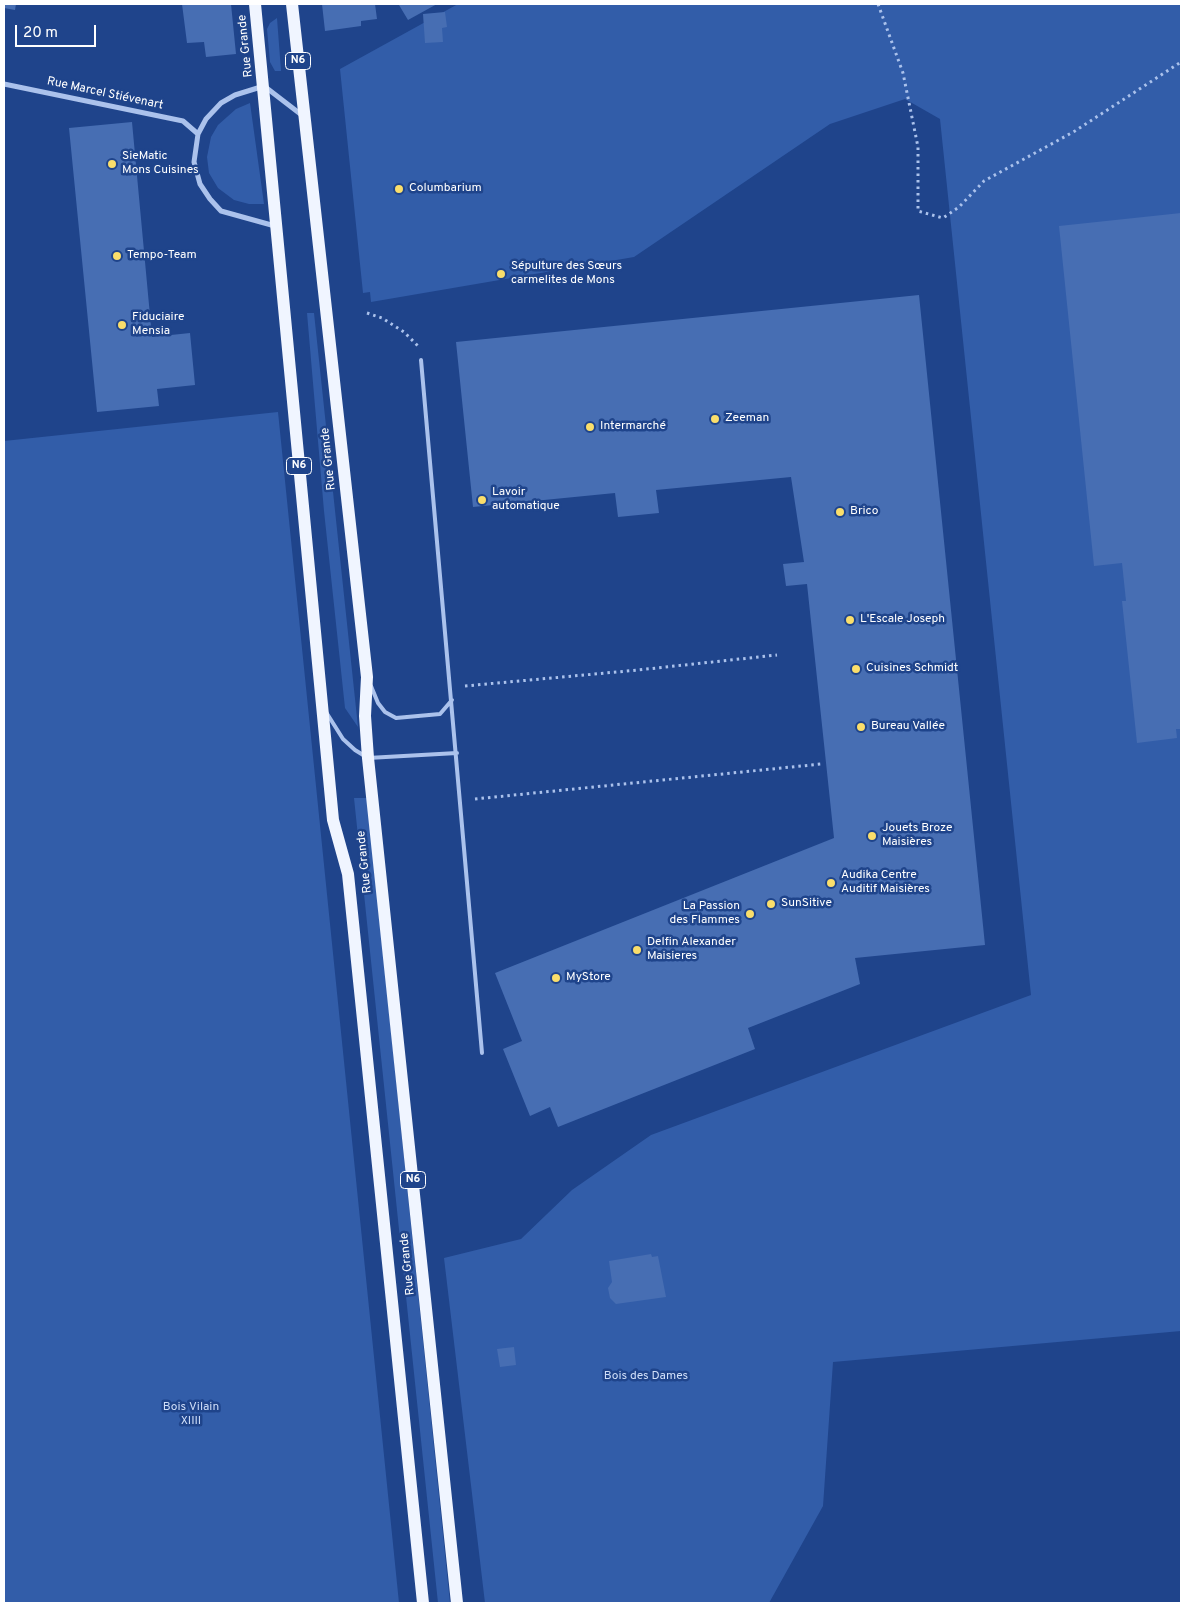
<!DOCTYPE html>
<meta charset="utf-8">
<style>
body{margin:0}
#map{position:relative;width:1185px;height:1607px;overflow:hidden;background:#1f448b;font-family:Overpass,sans-serif}
canvas{display:block}
.frame{position:absolute;inset:0;border:5px solid #fff;pointer-events:none}
.scale{position:absolute;left:15px;top:25px;width:81px;height:22px;box-sizing:border-box;border:2px solid #fff;border-top:0;padding-left:6px;font-size:15px;line-height:18px;white-space:nowrap;color:#fff;-webkit-text-stroke:4px #1f448b;paint-order:stroke}
</style>
<div id="map">
<canvas width="1185" height="1607"></canvas>
<div class="frame"></div>
<div class="scale">20 m</div>
</div>
<script>
const g = document.querySelector('canvas').getContext('2d');
g.lineJoin = 'round';
function fill(path, color) {
  g.fillStyle = color;
  g.fill(path, 'evenodd');
}
function poly(rows) {
  const path = new Path2D();
  for (const r of rows) {
    path.moveTo(r[0], r[1]);
    for (let i = 2; i < r.length; i += 2) path.lineTo(r[i], r[i + 1]);
  }
  return path;
}
function stroke(path, color, width, dash) {
  g.strokeStyle = color;
  g.lineWidth = width;
  g.lineCap = dash ? 'butt' : 'round';
  g.setLineDash(dash || []);
  g.stroke(path);
}
function drawText(font, color, halo, rows, align = 'center') {
  g.font = font + ' Overpass,sans-serif';
  g.lineWidth = 5;
  g.setLineDash([]);
  g.textBaseline = 'middle';
  g.strokeStyle = halo;
  g.fillStyle = color;
  for (const [text, x, y, turn = 0] of rows) {
    g.save();
    g.translate(x, y);
    g.rotate((+turn || 0) * Math.PI / 180);
    g.textAlign = isNaN(turn) ? turn : align;
    if (halo) g.strokeText(text, 0, 0);
    g.fillText(text, 0, 0);
    g.restore();
  }
}
fill(poly([
 [458,4,1181,4,1181,1331,833,1362,823,1506,769,1603,485,1603,444,1258,521,1239,572,1190,651,1135,1031,995,940,119,905,99,830,124,634,257,371,302,370,292,363,293,340,69],
 [277,18,281,71,275,71,270,62,267,29,270,23],
 [250,103,264,204,249,204,234,200,218,188,209,173,207,157,211,137,218,125,236,109],
 [307,313,314,313,358,727,345,708,324,511],
 [278,412,399,1603,4,1603,4,441],
 [354,798,367,798,450,1603,438,1603]
]), '#325da9');
fill(poly([
 [4,4,16,4,15,10,4,8],
 [182,4,231,4,236,54,206,57,204,42,187,43],
 [322,4,375,4,377,19,361,21,361,26,325,31],
 [401,4,437,4,408,20,399,5],
 [445,12,447,27,442,28,443,42,425,43,423,14],
 [132,122,152,337,190,333,195,385,157,389,159,406,97,412,69,128],
 [1181,213,1181,729,1176,729,1177,738,1137,743,1122,601,1126,601,1122,563,1094,566,1059,226],
 [919,295,985,945,855,958,860,984,748,1028,755,1049,558,1127,550,1107,530,1116,503,1049,522,1041,495,973,834,838,807,584,786,586,783,564,804,562,791,477,656,490,659,513,618,517,615,493,473,507,456,342],
 [651,1254,652,1257,658,1256,666,1297,616,1304,610,1298,608,1288,612,1282,609,1261],
 [514,1347,516,1365,500,1367,497,1349]
]), '#476eb3');
stroke(poly([
 [878,4,903,73,918,147,918,211,943,218,959,207,984,181,1075,131,1181,62],
 [367,313,382,318,404,332,418,346],
 [465,686,638,670,777,655],
 [475,799,821,764]
]), '#abc2ec', 3, [2.5, 4]);
stroke(poly([
 [421,360,482,1053],
 [371,686,378,703,385,712,396,718,440,714,452,700],
 [326,712,343,739,355,750,368,758,457,753]
]), '#abc2ec', 4);
stroke(poly([
 [4,84,183,121,198,134],
 [275,226,221,211,210,199,200,184,194,162,198,134,206,119,221,103,235,95,264,86,303,116]
]), '#abc2ec', 5);
stroke(poly([
 [255,4,333,820,348,874,423,1603],
 [292,4,367,677,365,716,368,758,457,1603]
]), '#f0f5ff', 12);
for (const [x, y, r, color] of [
 [112,164,5,"#fade6b"],
 [399,189,5,"#fade6b"],
 [117,256,5,"#fade6b"],
 [501,274,5,"#fade6b"],
 [122,325,5,"#fade6b"],
 [715,419,5,"#fade6b"],
 [590,427,5,"#fade6b"],
 [482,500,5,"#fade6b"],
 [840,512,5,"#fade6b"],
 [850,620,5,"#fade6b"],
 [856,669,5,"#fade6b"],
 [861,727,5,"#fade6b"],
 [872,836,5,"#fade6b"],
 [831,883,5,"#fade6b"],
 [771,904,5,"#fade6b"],
 [750,914,5,"#fade6b"],
 [637,950,5,"#fade6b"],
 [556,978,5,"#fade6b"]
]) {
  const dot = new Path2D();
  dot.arc(x, y, r, 0, 2 * Math.PI);
  g.fillStyle = color;
  g.fill(dot);
  stroke(dot, '#1f448b', 2);
}
for (const [x, y, w] of [
 [298,61,25],
 [299,466,25],
 [413,1180,25]
]) {
  const box = new Path2D();
  box.roundRect(x - w / 2, y - 8.5, w, 17, 4);
  g.fillStyle = '#1f448b';
  g.fill(box);
  stroke(box, '#fff', 1);
}
drawText('bold 11px', '#fff', null, [
 ["N6",298,61],
 ["N6",299,466],
 ["N6",413,1180]
]);
drawText('12px', '#fff', '#1f448b', [
 ["Rue Grande",246,46,-96],
 ["Rue Marcel Stiévenart",105,94,12],
 ["Rue Grande",329,459,-96],
 ["Rue Grande",365,862,-96],
 ["Rue Grande",408,1264,-96]
]);
drawText('12px', '#fff', '#1f448b', [
 ["SieMatic",122,157],
 ["Mons Cuisines",122,171],
 ["Columbarium",409,189],
 ["Tempo-Team",127,256],
 ["Sépulture des Sœurs",511,267],
 ["carmelites de Mons",511,281],
 ["Fiduciaire",132,318],
 ["Mensia",132,332],
 ["Zeeman",725,419],
 ["Intermarché",600,427],
 ["Lavoir",492,493],
 ["automatique",492,507],
 ["Brico",850,512],
 ["L'Escale Joseph",860,620],
 ["Cuisines Schmidt",866,669],
 ["Bureau Vallée",871,727],
 ["Jouets Broze",882,829],
 ["Maisières",882,843],
 ["Audika Centre",841,876],
 ["Auditif Maisières",841,890],
 ["SunSitive",781,904],
 ["La Passion",740,907,"right"],
 ["des Flammes",740,921,"right"],
 ["Delfin Alexander",647,943],
 ["Maisieres",647,957],
 ["MyStore",566,978]
], 'left');
drawText('12px', '#d0dff9', '#1f448b', [
 ["Bois des Dames",646,1377],
 ["Bois Vilain",191,1408],
 ["XIIII",191,1422]
]);
</script>
